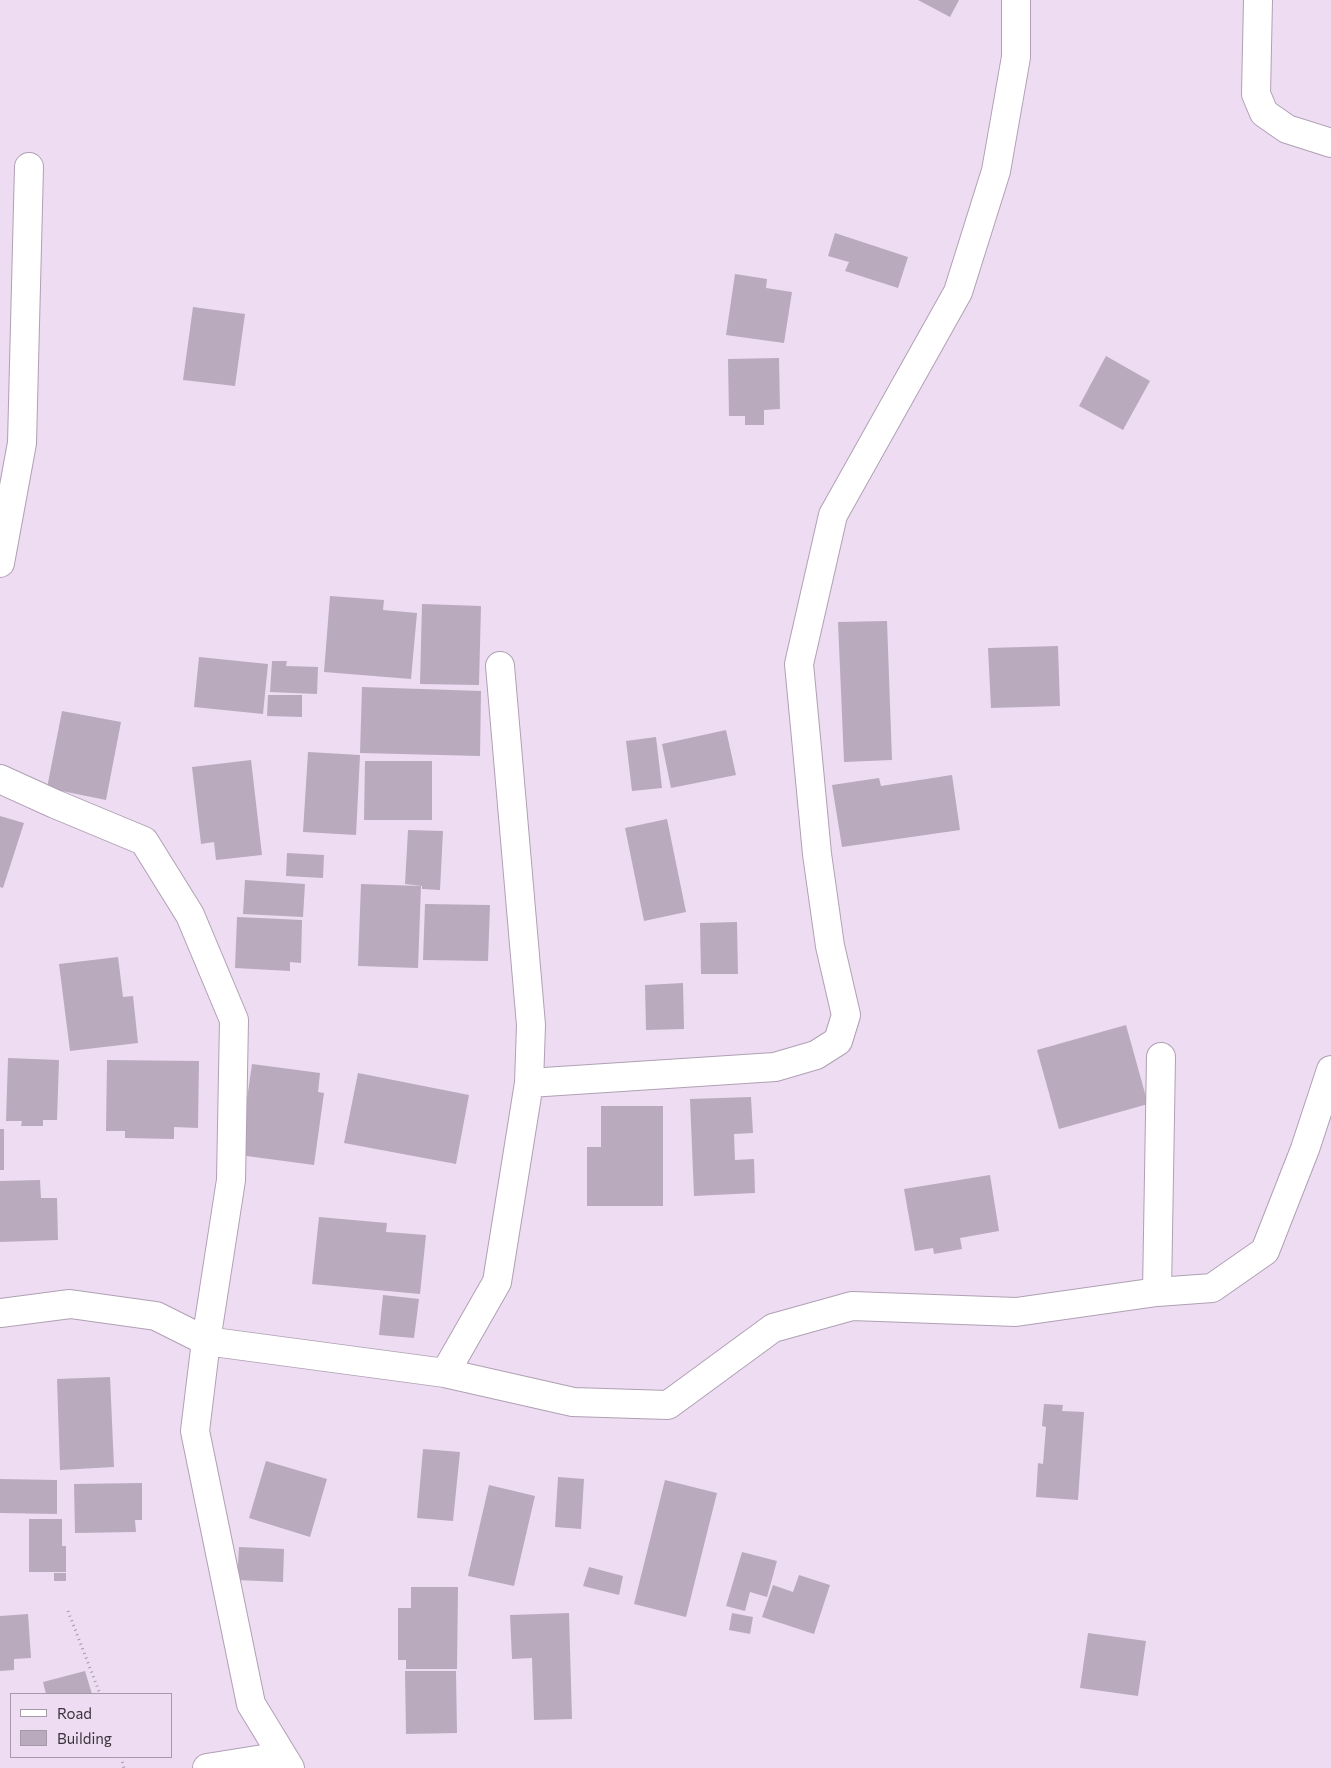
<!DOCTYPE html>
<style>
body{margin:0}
#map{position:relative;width:1331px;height:1768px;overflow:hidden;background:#eeddf2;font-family:Commissioner,sans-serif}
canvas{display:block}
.legend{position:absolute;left:10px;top:1693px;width:162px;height:65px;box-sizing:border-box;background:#eeddf2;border:1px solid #a699a9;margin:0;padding:6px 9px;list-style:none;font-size:15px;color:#3a333b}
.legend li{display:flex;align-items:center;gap:10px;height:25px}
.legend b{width:25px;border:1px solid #a699a9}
</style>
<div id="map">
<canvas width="1331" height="1768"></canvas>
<ul class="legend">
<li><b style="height:6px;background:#fff"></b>Road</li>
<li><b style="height:14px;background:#baaabe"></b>Building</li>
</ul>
</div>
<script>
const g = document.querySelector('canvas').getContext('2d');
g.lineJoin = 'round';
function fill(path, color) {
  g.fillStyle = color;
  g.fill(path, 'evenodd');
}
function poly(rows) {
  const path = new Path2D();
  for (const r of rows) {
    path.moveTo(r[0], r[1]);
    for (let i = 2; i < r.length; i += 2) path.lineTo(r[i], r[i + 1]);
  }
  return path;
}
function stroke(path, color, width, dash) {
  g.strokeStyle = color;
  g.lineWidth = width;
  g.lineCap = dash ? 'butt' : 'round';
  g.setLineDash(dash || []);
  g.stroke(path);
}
fill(poly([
 [918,0,959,0,950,17],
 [835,233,908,257,898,288,845,271,849,262,828,256],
 [735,274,767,279,766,288,792,292,784,343,726,335],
 [193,307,245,314,235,386,183,380],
 [1106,356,1150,381,1123,430,1079,406],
 [779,358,780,409,764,410,764,425,745,425,745,416,729,416,728,359],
 [330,596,384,600,383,610,417,613,411,679,324,672],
 [422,604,481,606,479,685,420,684],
 [887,621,892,760,844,762,838,622],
 [1058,646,1060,706,991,708,988,648],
 [199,657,268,664,263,714,194,707],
 [272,661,287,661,286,666,318,667,317,694,270,692],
 [362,687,481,691,480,756,360,753],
 [268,695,302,695,302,717,267,716],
 [62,711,121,722,106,800,47,788],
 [726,730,736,775,671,788,662,744],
 [656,737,662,788,632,791,626,741],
 [308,752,360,755,356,835,303,832],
 [251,760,262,855,216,860,214,842,201,844,192,767],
 [365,761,432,761,432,820,364,820],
 [952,775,960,830,842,847,832,785,879,778,881,786],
 [0,816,24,823,3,888,0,887],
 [667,819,686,912,644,921,625,828],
 [408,830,443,831,440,890,422,889,422,886,405,884],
 [287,853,324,855,323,878,286,876],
 [245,880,305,884,303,917,243,914],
 [361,884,421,886,418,968,358,966],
 [425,904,490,905,488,961,423,960],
 [237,917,302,920,301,963,290,962,290,971,235,968],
 [737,922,738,974,701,974,700,923],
 [118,957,123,997,133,996,138,1043,70,1051,59,964],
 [683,983,684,1029,646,1030,645,985],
 [1126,1025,1148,1104,1059,1129,1037,1050],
 [8,1058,59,1060,57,1120,43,1120,43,1126,21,1126,22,1121,6,1121],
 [107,1060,199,1061,198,1128,174,1127,174,1139,125,1138,125,1131,106,1131],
 [252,1064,320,1073,318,1092,324,1093,314,1165,239,1155],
 [358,1073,469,1095,456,1164,344,1143],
 [751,1097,753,1133,734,1134,735,1160,754,1159,755,1193,694,1196,690,1099],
 [601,1106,663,1106,663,1206,587,1206,587,1147,601,1147],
 [0,1129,4,1129,4,1170,0,1170],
 [990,1175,999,1231,960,1238,962,1249,934,1254,933,1248,915,1251,904,1189],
 [40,1180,41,1198,57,1198,58,1240,0,1242,0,1181],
 [319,1217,387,1223,386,1232,426,1235,420,1294,312,1284],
 [383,1295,419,1299,414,1338,379,1335],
 [110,1377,114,1467,60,1470,57,1379],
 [1044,1404,1063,1405,1062,1411,1084,1412,1078,1500,1036,1497,1038,1463,1043,1464,1046,1427,1042,1426],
 [423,1449,460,1452,453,1521,417,1518],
 [266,1461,327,1479,310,1537,249,1518],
 [558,1477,584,1479,581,1529,555,1527],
 [0,1479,57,1480,57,1514,0,1513],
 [665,1480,717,1493,686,1617,634,1604],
 [142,1483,142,1520,135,1520,136,1532,75,1533,74,1484],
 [489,1485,535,1496,514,1586,468,1576],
 [29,1519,62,1519,62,1546,66,1546,66,1572,29,1572],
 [239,1547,284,1549,283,1582,237,1580],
 [742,1552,777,1561,767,1597,750,1592,745,1611,726,1606],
 [589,1567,623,1576,619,1595,583,1586],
 [54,1573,66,1573,66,1581,54,1581],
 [799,1575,830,1585,814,1634,762,1617,773,1585,793,1592],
 [411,1587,458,1587,457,1669,406,1669,406,1660,398,1660,398,1608,411,1608],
 [569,1613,572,1719,534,1720,532,1658,512,1659,510,1615],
 [732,1613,753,1617,750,1634,729,1630],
 [28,1614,31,1658,14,1659,14,1670,0,1671,0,1616],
 [1088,1633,1146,1641,1138,1696,1080,1688],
 [85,1671,92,1694,46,1694,43,1682],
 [405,1671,456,1671,457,1733,406,1734]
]), '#baaabe');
const minor = poly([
 [1258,0,1256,94,1264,113,1287,129,1331,143],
 [0,563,22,443,29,167],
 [0,779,55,804,144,841,190,915,234,1020,231,1180,206,1341,195,1431,251,1704,290,1768],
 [529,1083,775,1067,816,1055,838,1041,846,1015,830,946,817,854,799,664,833,515,958,292,996,171,1016,57,1016,0],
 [1157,1292,1161,1057],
 [0,1313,70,1304,156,1316,206,1341,445,1373,573,1402,668,1405,773,1328,852,1306,1016,1312,1157,1292,1212,1288,1265,1251,1305,1149,1331,1070],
 [445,1373,497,1282,529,1083,531,1025,500,666],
 [207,1768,282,1756]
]);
stroke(minor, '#b0a0b4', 30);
stroke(poly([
 [68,1611,100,1694],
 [121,1757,124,1768]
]), '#a699a9', 3, [1, 4]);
stroke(minor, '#fff', 28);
</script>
